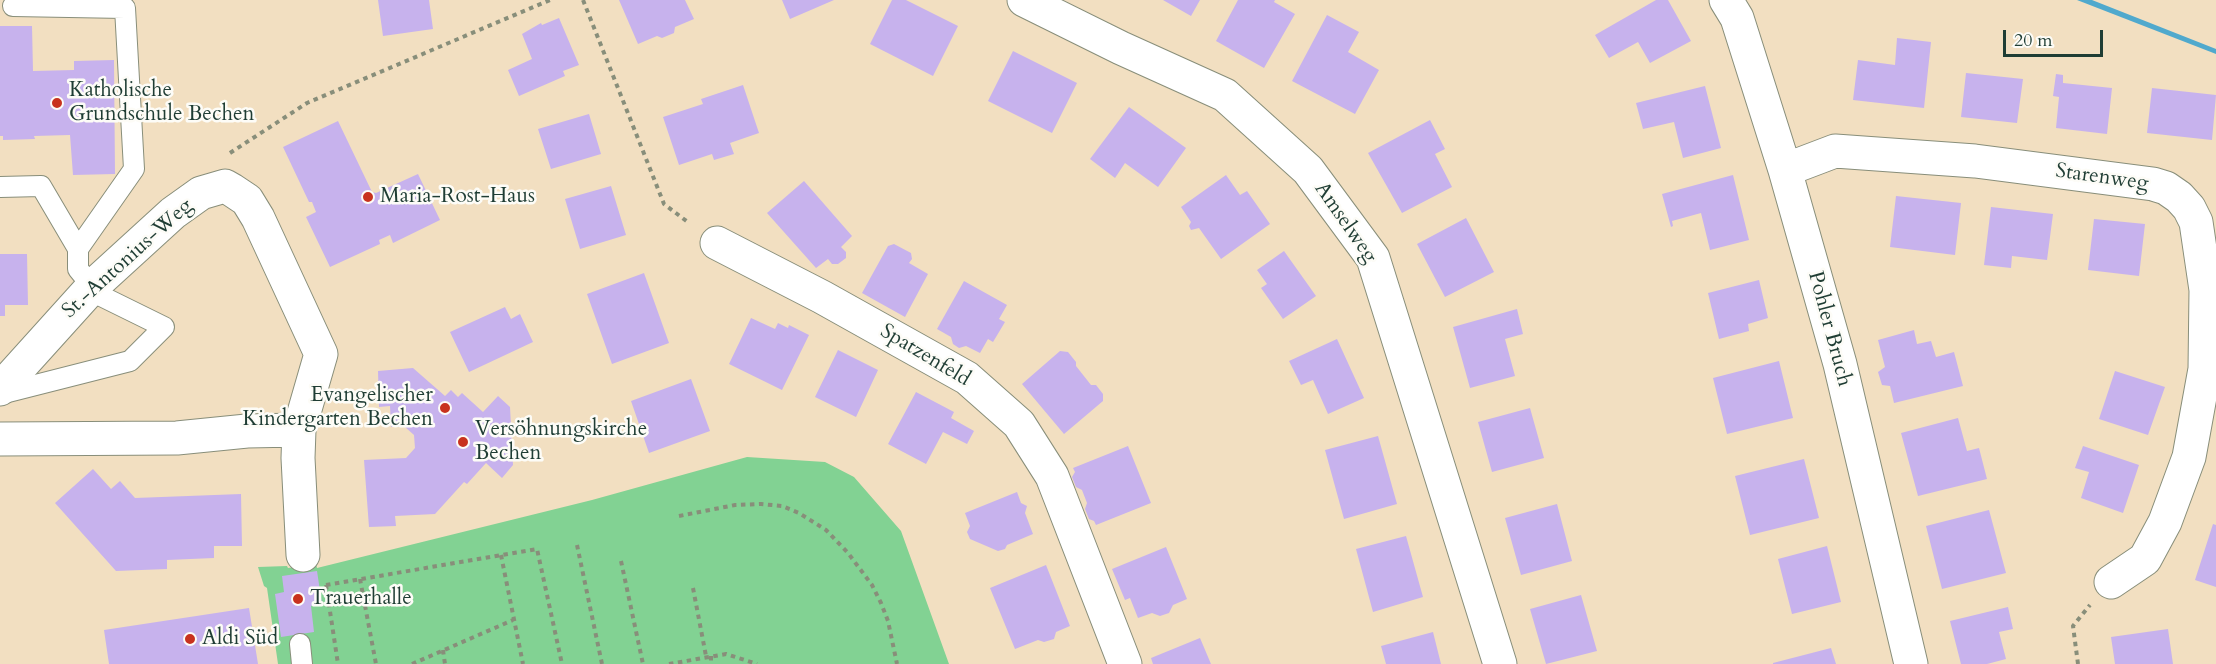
<!DOCTYPE html>
<meta charset="utf-8">
<style>
body{margin:0}
#map{position:relative;width:2216px;height:664px;overflow:hidden;background:#f2dfc1;font-family:Cardo,serif}
canvas{display:block}
.scale{position:absolute;left:2003px;top:30px;width:100px;height:27px;box-sizing:border-box;border:3px solid #1f3d34;border-top:0;padding-left:8px;font-size:18px;line-height:21px;white-space:nowrap;color:#1f3d34;-webkit-text-stroke:4px #fdfcf7;paint-order:stroke}
</style>
<div id="map">
<canvas width="2216" height="664"></canvas>
<div class="scale">20 m</div>
</div>
<script>
const g = document.querySelector('canvas').getContext('2d');
g.lineJoin = 'round';
function fill(path, color) {
  g.fillStyle = color;
  g.fill(path, 'evenodd');
}
function poly(rows) {
  const path = new Path2D();
  for (const r of rows) {
    path.moveTo(r[0], r[1]);
    for (let i = 2; i < r.length; i += 2) path.lineTo(r[i], r[i + 1]);
  }
  return path;
}
function stroke(path, color, width, dash) {
  g.strokeStyle = color;
  g.lineWidth = width;
  g.lineCap = dash ? 'butt' : 'round';
  g.setLineDash(dash || []);
  g.stroke(path);
}
function drawText(font, color, halo, rows, align = 'center') {
  g.font = font + ' Cardo,serif';
  g.lineWidth = 5;
  g.setLineDash([]);
  g.textBaseline = 'middle';
  g.strokeStyle = halo;
  g.fillStyle = color;
  for (const [text, x, y, turn = 0] of rows) {
    g.save();
    g.translate(x, y);
    g.rotate((+turn || 0) * Math.PI / 180);
    g.textAlign = isNaN(turn) ? turn : align;
    if (halo) g.strokeText(text, 0, 0);
    g.fillText(text, 0, 0);
    g.restore();
  }
}
fill(poly([
 [747,457,825,462,854,477,901,531,949,664,278,664,267,588,264,586,258,567,287,566,288,568,316,564,317,568,592,500]
]), '#82d293');
fill(poly([
 [2077,0,2092,0,2216,49,2216,54]
]), '#50a9cd');
fill(poly([
 [378,0,429,0,433,29,383,36],
 [619,0,685,0,694,19,675,27,674,33,662,38,657,36,638,44],
 [782,0,834,0,790,19],
 [892,0,906,0,958,26,933,76,870,44],
 [1163,0,1200,0,1191,16],
 [1238,0,1275,0,1274,2,1295,14,1264,68,1216,41],
 [1656,0,1668,0,1691,41,1650,63,1638,42,1609,58,1595,35],
 [1327,15,1359,32,1348,52,1379,70,1355,114,1292,81],
 [559,18,579,65,563,71,565,76,519,96,508,70,532,59,522,34,541,23,542,25],
 [0,26,32,26,33,71,74,70,74,61,114,60,115,174,73,175,70,135,34,136,35,139,3,140,3,136,0,136],
 [1897,38,1931,42,1924,108,1853,100,1858,60,1895,65],
 [1013,51,1077,83,1052,133,988,101],
 [1966,73,2023,79,2017,123,1961,117],
 [2056,74,2063,75,2063,83,2112,88,2107,134,2056,128,2059,97,2053,96],
 [743,85,759,133,730,143,734,154,714,160,712,154,679,165,663,117,703,104,701,99],
 [1705,86,1721,148,1683,158,1674,122,1643,129,1636,103],
 [2152,88,2216,95,2212,140,2147,133],
 [1129,107,1186,148,1158,187,1125,163,1115,178,1090,159],
 [589,114,601,154,551,169,538,129],
 [1430,120,1445,149,1435,154,1452,187,1402,213,1368,153],
 [338,121,372,192,376,193,418,174,440,220,393,243,390,235,379,240,380,244,330,267,306,217,316,212,312,202,309,202,283,147],
 [1226,175,1240,195,1247,191,1270,224,1221,259,1199,228,1191,230,1189,226,1191,222,1181,207],
 [1733,175,1749,240,1710,250,1701,213,1672,221,1673,226,1671,227,1662,194],
 [804,181,852,236,841,247,846,252,846,258,838,264,832,264,828,259,816,268,767,213],
 [611,186,626,235,580,249,565,199],
 [1896,196,1961,203,1955,255,1890,247],
 [1991,207,2053,214,2047,260,2012,256,2011,268,1984,265],
 [1466,218,1494,272,1445,297,1417,244],
 [2094,219,2145,224,2139,276,2088,270],
 [894,244,911,253,912,259,909,263,928,274,905,317,862,293,888,246],
 [1284,251,1316,296,1283,319,1261,288,1267,284,1257,270],
 [0,254,27,254,28,305,5,305,5,316,0,316],
 [644,273,669,343,612,364,587,294],
 [1759,280,1768,318,1748,324,1749,331,1719,339,1708,293],
 [964,281,1007,305,999,319,1005,322,993,342,988,339,980,353,966,346,959,348,953,344,951,337,937,329],
 [505,307,511,319,520,314,533,342,469,372,450,332],
 [1517,309,1523,334,1505,339,1515,376,1470,388,1453,327],
 [751,318,775,329,778,323,788,328,789,325,809,335,782,390,729,364],
 [1914,330,1917,344,1931,341,1936,357,1954,352,1963,386,1894,403,1890,386,1882,385,1878,372,1885,367,1878,340],
 [1337,339,1364,398,1328,414,1313,380,1301,385,1289,361],
 [838,350,878,370,856,417,815,397],
 [1060,351,1068,352,1076,362,1076,366,1091,385,1096,385,1103,394,1103,401,1064,434,1022,384],
 [1779,361,1793,418,1727,434,1713,378],
 [413,368,445,396,451,390,458,397,462,393,483,412,498,396,510,407,513,465,502,478,486,463,467,484,464,482,435,514,395,516,396,526,369,527,364,460,406,458,415,448,414,435,405,427,391,427,390,406,379,407,378,371],
 [2115,371,2165,387,2148,435,2099,419],
 [691,379,710,431,649,453,631,401],
 [916,392,954,412,951,418,974,431,967,444,943,432,926,464,888,444],
 [1530,408,1544,458,1492,472,1478,422],
 [1958,418,1967,451,1979,448,1987,479,1918,496,1901,433],
 [1378,436,1397,504,1344,519,1325,450],
 [1128,446,1151,503,1096,525,1094,521,1089,519,1085,509,1087,503,1082,490,1076,487,1072,477,1075,472,1073,468],
 [2083,446,2139,465,2123,513,2081,498,2089,472,2075,468],
 [1804,459,1819,518,1750,535,1735,476],
 [93,469,111,489,120,481,135,498,241,494,242,546,214,546,214,558,167,560,167,569,116,571,55,503],
 [1017,492,1021,503,1027,506,1025,513,1033,534,1007,545,1005,549,998,551,970,539,967,532,970,526,965,513],
 [1557,504,1572,561,1521,575,1505,518],
 [1989,510,2006,573,1942,589,1926,526],
 [2213,524,2216,525,2216,587,2195,580],
 [1406,536,1423,597,1373,612,1356,549],
 [1827,546,1841,602,1792,614,1778,559],
 [1166,547,1187,599,1173,605,1169,613,1160,616,1152,613,1138,618,1130,598,1125,600,1112,569],
 [1046,565,1070,626,1056,632,1054,639,1044,642,1038,640,1015,649,990,588],
 [317,571,322,604,311,606,314,632,281,637,275,594,284,592,282,576],
 [1581,595,1597,651,1546,664,1530,609],
 [2008,607,2013,629,1999,632,2006,659,1987,664,1961,664,1950,621],
 [249,608,258,664,109,664,104,630],
 [2168,629,2173,664,2115,664,2111,637],
 [1433,632,1441,664,1386,664,1381,646],
 [1200,638,1211,664,1153,664,1151,658],
 [1831,648,1836,664,1773,664,1773,663]
]), '#c7b2ed');
const service = poly([
 [0,187,41,186,78,249],
 [0,394,130,361,164,327,99,295,78,269,78,249,134,169,125,8,13,6],
 [300,644,302,664]
]);
const minor = poly([
 [1024,0,1121,48,1225,95,1308,170,1373,258,1500,664],
 [1726,0,1737,18,1785,170,1840,364,1911,664],
 [1785,170,1835,151,1975,161,2153,184,2166,188,2179,197,2189,208,2196,222,2206,290,2205,369,2189,457,2165,522,2145,559,2111,582],
 [717,243,822,297,967,378,1019,424,1052,476,1125,664],
 [0,389,93,286,173,213,201,193,225,186,232,190,247,200,258,218,321,354,299,430,298,458,303,555],
 [0,439,177,438,247,431,299,430]
]);
stroke(service, '#888e7a', 22);
stroke(minor, '#888e7a', 35);
stroke(poly([
 [583,0,664,204,689,223],
 [230,153,307,103,550,0],
 [679,516,735,505,761,504,782,506,799,513,826,530,848,553,872,585,881,603,888,621,897,664],
 [577,545,602,664],
 [501,555,523,664],
 [621,561,643,664],
 [360,579,376,664],
 [326,585,537,549,562,664],
 [326,585,338,664],
 [693,588,706,656],
 [443,650,445,664],
 [711,656,711,664],
 [412,664,513,620],
 [669,664,726,654,757,664],
 [2078,664,2073,626,2090,605]
]), '#888e7a', 4, [4.5, 4.5]);
stroke(service, '#fff', 20);
stroke(minor, '#fff', 33);
for (const [x, y, r, color] of [
 [57,103,6,"#c8321e"],
 [368,197,6,"#c8321e"],
 [445,408,6,"#c8321e"],
 [463,442,6,"#c8321e"],
 [298,599,6,"#c8321e"],
 [190,639,6,"#c8321e"]
]) {
  const dot = new Path2D();
  dot.arc(x, y, r, 0, 2 * Math.PI);
  g.fillStyle = color;
  g.fill(dot);
  stroke(dot, '#fdfcf7', 2);
}
drawText('21px', '#1f3d34', '#fdfcf7', [
 ["Katholische",69,91],
 ["Grundschule Bechen",69,115],
 ["Maria-Rost-Haus",380,197],
 ["Evangelischer",433,396,"right"],
 ["Kindergarten Bechen",433,420,"right"],
 ["Versöhnungskirche",475,430],
 ["Bechen",475,454],
 ["Trauerhalle",310,599],
 ["Aldi Süd",202,639]
], 'left');
drawText('21px', '#1f3d34', '#fdfcf7', [
 ["Starenweg",2102,178,8],
 ["Amselweg",1345,223,55],
 ["St.-Antonius-Weg",128,259,-42],
 ["Pohler Bruch",1829,329,75],
 ["Spatzenfeld",925,356,31]
]);
</script>
